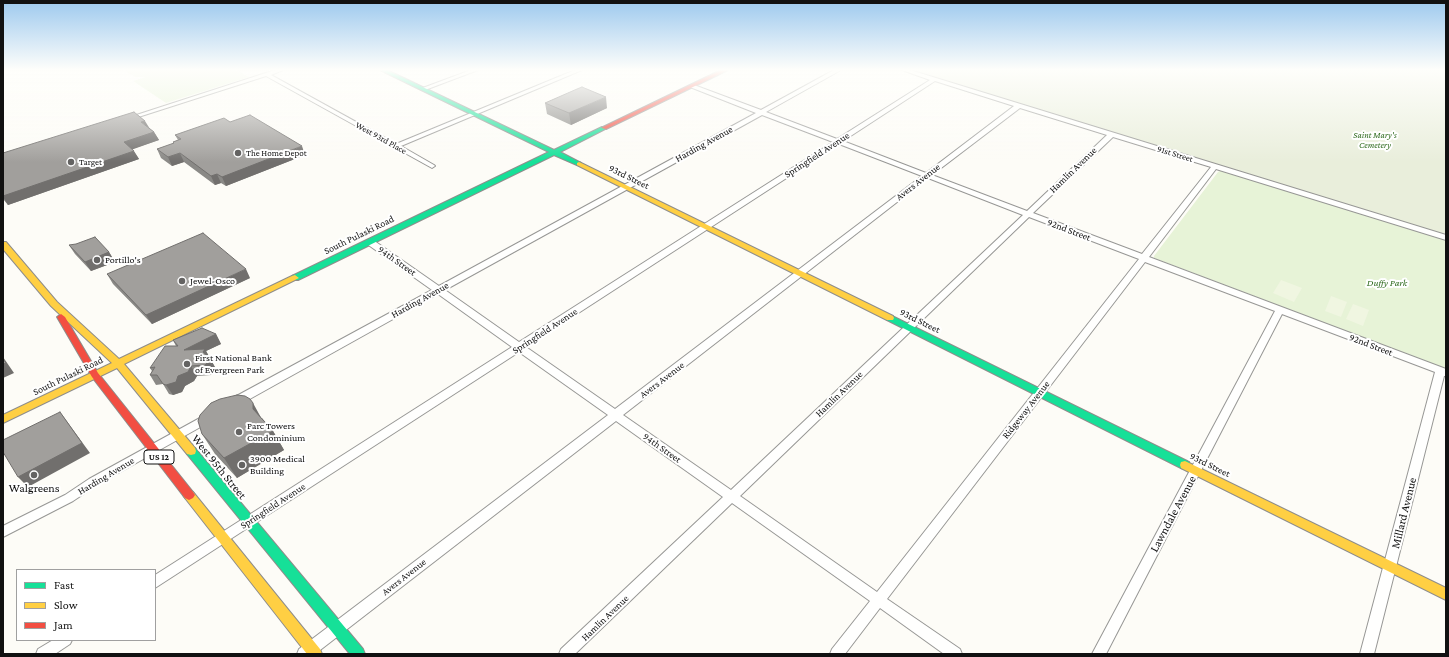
<!DOCTYPE html>
<style>
body{margin:0}
#map{position:relative;width:1449px;height:657px;overflow:hidden;background:#fdfcf7;font-family:"Crimson Pro",serif}
canvas{display:block}
.frame{position:absolute;inset:0;border:4px solid #111;pointer-events:none}
.legend{position:absolute;left:16px;top:569px;width:140px;height:72px;box-sizing:border-box;background:#fff;border:1px solid #a0a0a0;margin:0;padding:5px 7px;list-style:none;font-size:12px;color:#111}
.legend li{display:flex;align-items:center;gap:8px;height:20px}
.legend b{width:20px;border:1px solid #a0a0a0}
</style>
<div id="map">
<canvas width="1449" height="657"></canvas>
<div class="frame"></div>
<ul class="legend">
<li><b style="height:5px;background:#16e098"></b>Fast</li>
<li><b style="height:5px;background:#ffcf43"></b>Slow</li>
<li><b style="height:5px;background:#f24e42"></b>Jam</li>
</ul>
</div>
<script>
const g = document.querySelector('canvas').getContext('2d');
g.lineJoin = 'round';
function fill(path, color) {
  g.fillStyle = color;
  g.fill(path, 'evenodd');
}
function poly(rows) {
  const path = new Path2D();
  for (const r of rows) {
    path.moveTo(r[0], r[1]);
    for (let i = 2; i < r.length; i += 2) path.lineTo(r[i], r[i + 1]);
  }
  return path;
}
function stroke(path, color, width, dash) {
  g.strokeStyle = color;
  g.lineWidth = width;
  g.lineCap = dash ? 'butt' : 'round';
  g.setLineDash(dash || []);
  g.stroke(path);
}
function drawText(font, color, halo, rows, align = 'center') {
  g.font = font + ' "Crimson Pro",serif';
  g.lineWidth = 4;
  g.setLineDash([]);
  g.textBaseline = 'middle';
  g.strokeStyle = halo;
  g.fillStyle = color;
  for (const [text, x, y, turn = 0] of rows) {
    g.save();
    g.translate(x, y);
    g.rotate((+turn || 0) * Math.PI / 180);
    g.textAlign = isNaN(turn) ? turn : align;
    if (halo) g.strokeText(text, 0, 0);
    g.fillText(text, 0, 0);
    g.restore();
  }
}
fill(poly([
 [124,70,236,70,249,77,166,103,133,81,145,77,135,77],
 [1222,170,1446,240,1446,369,1154,258,1154,256,1218,172]
]), '#e7f3d7');
fill(poly([
 [911,70,1446,70,1446,235]
]), '#e9eedb');
fill(poly([
 [1281,280,1302,288,1294,302,1273,293],
 [1331,296,1347,302,1341,317,1325,311],
 [1353,304,1369,310,1363,326,1346,319]
]), '#f0f6e1');
const street = poly([
 [275,70,283,70,271,75,396,144,575,70,582,70,401,146,434,165,435,166,432,168,266,76,129,120,124,119,275,70],
 [471,70,478,70,425,90,420,89,471,70],
 [834,70,841,70,766,112,837,139,930,80,902,70,910,70,1446,235,1446,240,1216,169,1149,257,1446,369,1446,376,1444,376,1374,654,1360,654,1435,372,1282,314,1106,654,1092,654,1275,311,1145,262,887,599,960,649,962,654,944,654,880,608,845,654,830,654,832,649,870,601,732,503,575,654,559,654,561,649,723,497,616,421,315,654,297,654,299,649,608,415,519,352,155,588,155,575,512,347,438,294,239,405,231,405,230,402,231,399,432,290,367,244,366,242,367,240,373,240,439,286,756,113,690,87,690,85,694,85,761,110,834,70],
 [935,81,1014,106,926,173,843,141,935,81],
 [1020,108,1107,135,1027,211,932,175,1020,108],
 [762,115,833,142,519,342,445,290,762,115],
 [1113,137,1211,167,1142,254,1033,213,1113,137],
 [839,144,922,176,615,409,526,347,839,144],
 [928,178,1023,215,731,490,623,415,928,178],
 [1029,217,1139,259,877,592,740,496,1029,217],
 [209,413,213,414,214,417,213,420,97,485,73,501,3,537,3,526,65,495,89,479,209,413],
 [53,640,72,640,70,644,55,654,36,654,38,649,53,640]
]);
const fast = poly([
 [380,70,387,70,554,150,602,127,607,128,560,152,581,163,581,165,577,165,554,155,298,280,292,280,291,278,292,276,549,152,380,70],
 [890,315,1189,462,1190,465,1189,468,1185,469,1181,468,887,320,886,318,887,316,890,315],
 [191,447,195,448,363,649,365,654,350,654,187,454,186,451,187,448,191,447]
]);
const slow = poly([
 [579,162,893,316,894,318,893,320,887,320,577,165,577,163,579,162],
 [3,242,6,242,57,302,119,359,292,276,295,275,299,278,124,364,195,448,196,451,195,454,191,455,187,454,117,368,3,423,3,415,112,363,51,306,3,249,3,242],
 [1185,461,1446,588,1446,600,1181,468,1180,465,1181,462,1185,461],
 [189,490,193,492,320,649,322,654,307,654,185,498,183,495,185,492,189,490]
]);
const jam = poly([
 [721,70,728,70,606,129,601,128,721,70],
 [61,314,65,317,98,373,193,492,195,495,193,498,189,500,185,498,92,377,57,317,61,314]
]);
stroke(street, '#979795', 2);
stroke(fast, '#8e8d8b', 2);
stroke(slow, '#8e8d8b', 2);
stroke(jam, '#8e8d8b', 2);
fill(street, '#fffffe');
fill(fast, '#16e098');
fill(slow, '#ffcf43');
fill(jam, '#f24e42');
fill(poly([
 [545,103,607,108,571,125,547,114],
 [230,122,305,155,226,186,221,183,215,185,184,162,172,166,161,158,157,149,173,144,173,142,178,140,175,135],
 [149,128,154,132,159,140,132,149,139,159,8,205,3,199,3,152,3,153],
 [69,245,109,252,115,262,91,271,75,254],
 [107,274,250,278,152,324,113,284],
 [216,334,221,344,206,351,216,369,211,375,197,376,194,381,185,386,182,392,173,395,169,394,163,384,156,385,150,375,152,371,150,368,176,346,173,340],
 [262,418,273,431,284,450,237,478,215,454,202,434]
]), '#8a8986');
fill(poly([
 [606,97,607,108,571,125,569,113],
 [145,121,150,129,141,122],
 [154,132,159,140,128,151,124,142],
 [302,146,305,155,226,186,222,177],
 [134,151,139,159,8,205,3,197,3,196],
 [180,153,184,162,172,166,168,157],
 [217,174,221,183,215,185,211,176],
 [109,252,115,262,91,271,85,262],
 [246,269,250,278,152,324,146,315],
 [216,334,221,344,206,351,216,369,211,375,205,365,184,350],
 [3,357,14,373,3,378],
 [191,366,197,376,194,381,185,386,182,392,173,395,166,385],
 [253,403,264,423,253,409],
 [60,412,90,453,28,487,18,477],
 [273,431,284,450,237,478,224,458]
]), '#716f6d');
const building = poly([
 [582,87,606,97,569,113,545,103,577,89,582,87],
 [134,112,145,121,141,122,154,132,124,142,134,151,3,196,3,153,134,112],
 [250,115,302,146,222,177,217,174,211,176,180,153,168,157,157,149,174,143,173,142,181,139,175,135,224,118,230,122,250,115],
 [203,233,246,269,146,315,107,274,203,233],
 [95,237,109,252,85,262,69,245,76,244,95,237],
 [202,328,216,334,184,350,205,349,203,352,211,359,205,365,191,366,188,372,178,376,176,382,166,385,163,384,157,375,150,375,155,367,150,368,165,346,178,346,173,340,202,328],
 [3,359,6,363,3,364,3,359],
 [237,395,245,396,250,399,253,403,253,409,273,431,224,458,202,434,198,421,200,415,211,403,220,399,237,395],
 [60,412,82,443,18,477,3,452,3,440,60,412]
]);
fill(building, '#a19f9c');
stroke(building, '#716f6d', 1);
const sky = g.createLinearGradient(0, 0, 0, 162);
sky.addColorStop(0, '#9dc9ee');
sky.addColorStop(0.43, '#fefefb');
sky.addColorStop(1, '#fefefb00');
g.fillStyle = sky;
g.fillRect(0, 0, 1449, 162);
for (const [x, y, r, color] of [
 [238,153,4,"#646362"],
 [71,162,4,"#646362"],
 [97,260,4,"#646362"],
 [182,281,4,"#646362"],
 [187,364,4,"#646362"],
 [239,432,4,"#646362"],
 [242,465,4,"#646362"],
 [34,475,4,"#646362"]
]) {
  const dot = new Path2D();
  dot.arc(x, y, r, 0, 2 * Math.PI);
  g.fillStyle = color;
  g.fill(dot);
  stroke(dot, '#fff', 1.5);
}
drawText('italic 9px', '#2f6b1f', '#fff', [
 ["Saint Mary's",1375,135],
 ["Cemetery",1375,145]
]);
drawText('9px', '#111', '#fff', [
 ["West 93rd Place",381,138,29],
 ["91st Street",1175,154,17]
]);
drawText('9px', '#111', '#fff', [
 ["The Home Depot",246,153],
 ["Target",79,162]
], 'left');
for (const [x, y, w] of [
 [159,457,30]
]) {
  const box = new Path2D();
  box.roundRect(x - w / 2, y - 7, w, 14, 3);
  g.fillStyle = '#fff';
  g.fill(box);
  stroke(box, '#111', 1);
}
drawText('bold 9px', '#111', null, [
 ["US 12",159,457]
]);
drawText('10px', '#111', '#fff', [
 ["Harding Avenue",704,144,-29],
 ["Springfield Avenue",817,155,-33],
 ["Hamlin Avenue",1073,170,-44],
 ["93rd Street",629,177,26],
 ["Avers Avenue",918,182,-38],
 ["92nd Street",1069,230,21],
 ["South Pulaski Road",359,235,-26],
 ["94th Street",397,261,35],
 ["Harding Avenue",420,300,-29],
 ["93rd Street",920,321,26],
 ["Springfield Avenue",545,331,-33],
 ["92nd Street",1371,345,21],
 ["South Pulaski Road",68,376,-26],
 ["Avers Avenue",662,380,-37],
 ["Hamlin Avenue",839,394,-44],
 ["Ridgeway Avenue",1026,410,-52],
 ["94th Street",662,448,35],
 ["93rd Street",1210,465,26],
 ["Harding Avenue",106,476,-31],
 ["Springfield Avenue",273,506,-33],
 ["Avers Avenue",404,577,-38],
 ["Hamlin Avenue",605,618,-44]
]);
drawText('10px', '#111', '#fff', [
 ["Portillo's",105,260],
 ["Jewel-Osco",190,281],
 ["First National Bank",195,358],
 ["of Evergreen Park",195,370],
 ["Parc Towers",247,426],
 ["Condominium",247,438],
 ["3900 Medical",250,459],
 ["Building",250,471]
], 'left');
drawText('italic 10px', '#2f6b1f', '#fff', [
 ["Duffy Park",1387,283]
]);
drawText('12px', '#111', '#fff', [
 ["West 95th Street",219,467,51],
 ["Millard Avenue",1404,513,-76],
 ["Lawndale Avenue",1173,514,-62]
]);
drawText('12px', '#111', '#fff', [
 ["Walgreens",34,488]
]);
</script>
